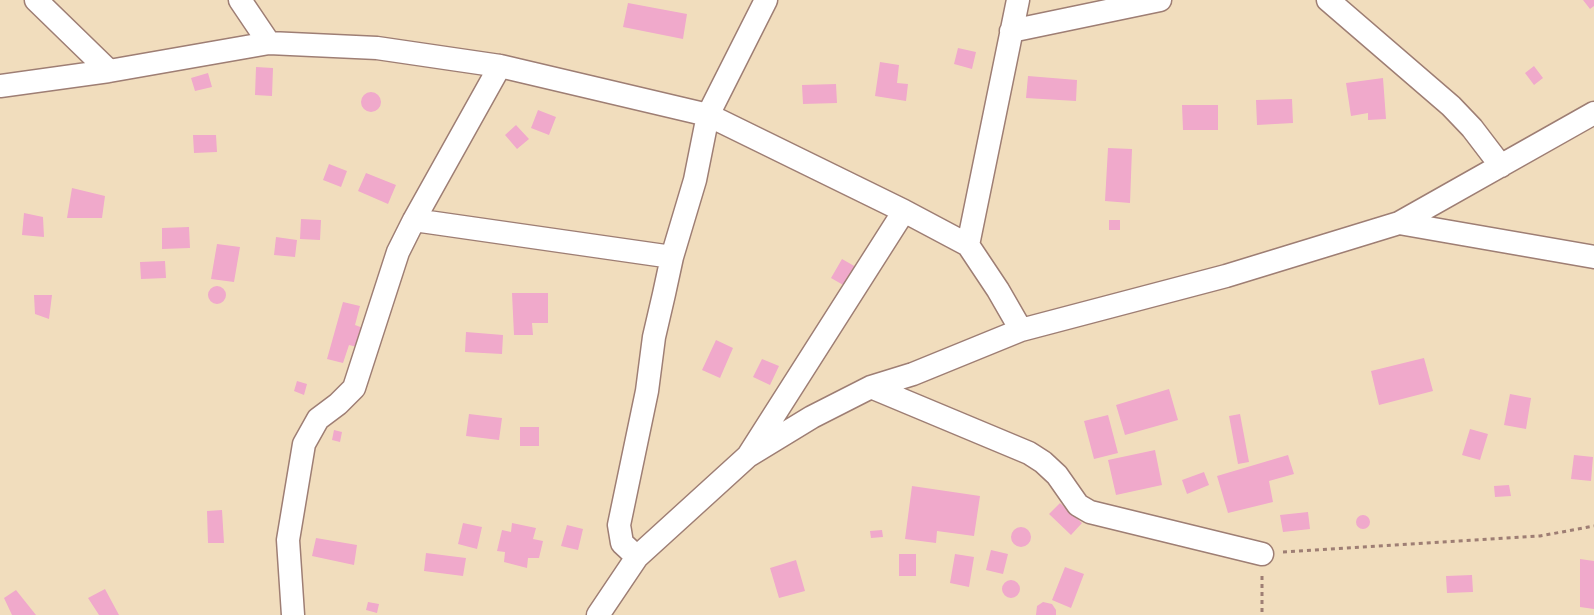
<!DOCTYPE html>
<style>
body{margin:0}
canvas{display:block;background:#f1ddbd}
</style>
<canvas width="1594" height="615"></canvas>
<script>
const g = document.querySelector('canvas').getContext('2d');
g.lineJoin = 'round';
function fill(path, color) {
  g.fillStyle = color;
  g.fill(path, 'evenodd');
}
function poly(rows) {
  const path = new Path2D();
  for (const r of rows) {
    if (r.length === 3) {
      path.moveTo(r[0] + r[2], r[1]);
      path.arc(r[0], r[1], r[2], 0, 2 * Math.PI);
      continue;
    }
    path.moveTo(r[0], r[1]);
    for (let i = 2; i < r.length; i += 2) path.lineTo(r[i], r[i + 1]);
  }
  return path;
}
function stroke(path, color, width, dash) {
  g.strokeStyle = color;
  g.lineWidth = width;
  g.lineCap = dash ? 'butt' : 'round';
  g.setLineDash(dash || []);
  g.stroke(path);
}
fill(poly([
 [1583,0,1594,0,1594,6,1590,9],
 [628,3,687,14,683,39,623,27],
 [958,48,976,52,972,69,954,64],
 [880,62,899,65,897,83,908,84,906,101,875,96],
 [1534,66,1543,78,1534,85,1525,73],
 [256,67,273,68,272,96,255,95],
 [208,73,212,87,195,91,191,78],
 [1028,76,1077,80,1076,101,1026,98],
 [1383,78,1386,119,1368,120,1368,113,1351,116,1346,83],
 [836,84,837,103,803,104,802,85],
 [371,102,10],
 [1292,99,1293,123,1257,125,1256,100],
 [1182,105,1218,105,1218,130,1183,130],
 [538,110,556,117,549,135,531,128],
 [516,125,529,139,517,149,505,135],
 [193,135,216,135,217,152,194,153],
 [1108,148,1132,149,1130,203,1105,201],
 [329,164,347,171,341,187,323,180],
 [366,173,396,185,388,204,358,191],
 [72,188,105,196,102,218,67,218],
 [24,213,43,217,44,237,22,235],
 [301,219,321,220,320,240,300,239],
 [1109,220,1120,220,1120,230,1109,230],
 [189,227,190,248,162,249,162,228],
 [276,237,297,240,295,257,274,255],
 [217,244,240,247,234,282,211,279],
 [842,259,856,267,845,286,831,278],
 [165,261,166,278,141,279,140,262],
 [217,295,9],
 [512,293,548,293,548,323,532,323,533,335,514,335],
 [34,295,52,295,49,319,35,314],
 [343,302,360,306,355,325,363,328,357,347,349,345,343,363,327,359],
 [466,332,503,335,502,354,465,352],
 [716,340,733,348,720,378,702,370],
 [1424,358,1433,391,1379,405,1371,371],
 [762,359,779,366,770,385,753,377],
 [297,381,307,384,304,395,294,391],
 [1169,389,1178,420,1125,435,1116,405],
 [1510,394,1531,398,1526,429,1504,425],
 [469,414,502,418,499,440,466,436],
 [1240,414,1249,462,1238,464,1229,416],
 [1108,415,1118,453,1094,459,1084,421],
 [520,427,539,427,539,446,520,446],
 [1470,429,1488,434,1480,460,1462,455],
 [334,430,342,432,340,442,332,440],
 [1155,450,1162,485,1116,495,1108,460],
 [1288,455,1294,474,1269,481,1273,502,1228,513,1217,476],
 [1574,455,1593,457,1591,481,1571,479],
 [1204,472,1209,485,1187,494,1182,480],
 [1509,485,1511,496,1495,497,1494,486],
 [912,486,980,496,974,536,937,531,936,543,905,539],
 [1060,503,1082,523,1071,535,1049,514],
 [222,510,224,543,208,543,207,511],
 [1308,512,1310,529,1283,532,1280,515],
 [1363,522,7],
 [463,523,482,527,477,549,458,544],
 [512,523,536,528,533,539,543,541,539,558,528,558,527,568,504,562,505,552,497,551,502,530,511,532],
 [567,525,583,529,578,550,561,546],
 [1021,537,10],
 [882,530,883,537,871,538,870,531],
 [316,538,357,545,354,565,312,556],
 [991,550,1008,554,1003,574,986,570],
 [426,553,466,558,463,576,424,571],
 [899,554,916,554,916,576,899,576],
 [955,554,974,557,969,587,950,583],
 [1580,559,1594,561,1594,609,1580,607],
 [796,560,805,591,779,598,770,568],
 [1065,567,1084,574,1071,608,1052,600],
 [1472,575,1473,592,1447,593,1446,576],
 [1011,589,9],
 [105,589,119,615,99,615,88,598],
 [16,590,36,615,12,615,4,598],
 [368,602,379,604,377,613,366,610],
 [1043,602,1052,604,1056,610,1056,615,1036,615,1037,606]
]), '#f0a9cb');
const street = poly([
 [36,0,109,71],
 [240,0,269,43],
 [1328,0,1451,106,1472,128,1501,166],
 [1011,31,1160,0],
 [0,86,109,71,269,43,377,48,500,66,708,115,904,211,748,456],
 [904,211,968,245,998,290,1021,330],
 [414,220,672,257],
 [1399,223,1594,113],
 [968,245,1018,0],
 [871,387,1029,453,1043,462,1057,475,1078,505,1090,512,1262,554],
 [637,557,622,543,619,525,647,391,654,337,664,294,672,257,695,180,708,115,766,0],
 [293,615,288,540,304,444,318,419,338,404,354,388,398,252,414,220,500,66],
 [598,615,637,557,748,456,812,417,871,387,913,374,1021,330,1226,276,1399,223,1594,257]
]);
stroke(street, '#9e7e74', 25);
stroke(poly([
 [1283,552,1540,536,1594,526],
 [1262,576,1262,615]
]), '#9e7e74', 3, [4, 4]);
stroke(street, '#fff', 22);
</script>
